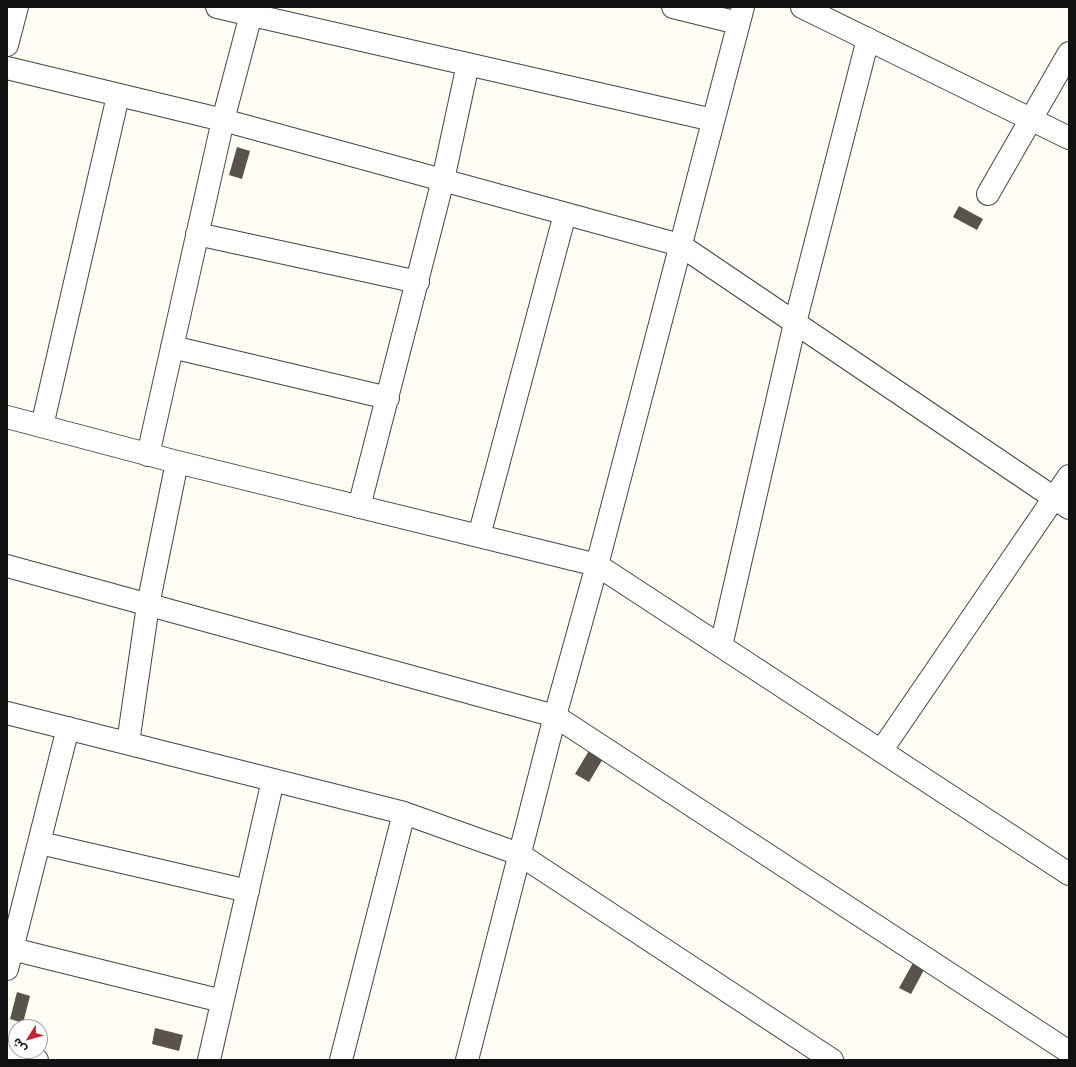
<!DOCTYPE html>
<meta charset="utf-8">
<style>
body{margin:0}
#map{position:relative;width:1076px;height:1067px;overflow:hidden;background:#fffdf5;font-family:"Crimson Pro","Noto Sans Arabic",serif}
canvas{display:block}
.frame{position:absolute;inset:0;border:8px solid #111;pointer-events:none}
.north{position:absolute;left:8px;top:1019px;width:40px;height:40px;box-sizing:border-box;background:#fff;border:1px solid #a0a0a0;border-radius:50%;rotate:233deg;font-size:11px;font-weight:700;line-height:16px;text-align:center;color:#111}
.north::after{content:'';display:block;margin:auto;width:14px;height:18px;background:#c4262e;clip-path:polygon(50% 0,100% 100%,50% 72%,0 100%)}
</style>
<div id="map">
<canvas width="1076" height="1067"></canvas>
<div class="frame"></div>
<div class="north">ش</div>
</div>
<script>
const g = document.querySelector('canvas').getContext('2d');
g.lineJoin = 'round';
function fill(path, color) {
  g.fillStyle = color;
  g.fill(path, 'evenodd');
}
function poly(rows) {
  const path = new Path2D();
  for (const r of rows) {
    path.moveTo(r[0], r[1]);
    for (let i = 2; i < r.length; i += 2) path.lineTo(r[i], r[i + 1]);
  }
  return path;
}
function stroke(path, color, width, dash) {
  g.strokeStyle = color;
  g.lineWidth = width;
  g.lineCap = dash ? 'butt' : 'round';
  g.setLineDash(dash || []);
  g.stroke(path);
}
fill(poly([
 [237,147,250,151,242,179,229,175],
 [959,206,983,219,977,230,953,217],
 [590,749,604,757,589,782,575,774],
 [914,961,925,968,911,994,899,988],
 [17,992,30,996,23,1023,10,1019],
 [155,1028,183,1035,179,1051,152,1044]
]), '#5a524d');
const minor = poly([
 [217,7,713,120],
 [673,7,738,23],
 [802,7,1069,138],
 [7,45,17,7],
 [7,68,223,120,680,245,1069,508],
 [988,194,1069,53],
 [197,234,418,282],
 [172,347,388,398],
 [7,417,177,462,597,565,1069,874],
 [42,426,118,96],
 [148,455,223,120,253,7],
 [359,507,443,180,468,64],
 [479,536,565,214],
 [7,566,555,716,1069,1052],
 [721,646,795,323,868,39],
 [7,713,404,813,519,854,832,1060],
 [128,743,148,605,177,462],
 [881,751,1069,476],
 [40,843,248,891],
 [12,949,222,1001],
 [7,969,68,728],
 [7,1053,37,1060],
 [209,1060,273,780],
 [341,1060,404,813],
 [467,1060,555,716,597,565,743,7]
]);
stroke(minor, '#444', 24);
stroke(minor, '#fff', 22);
</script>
